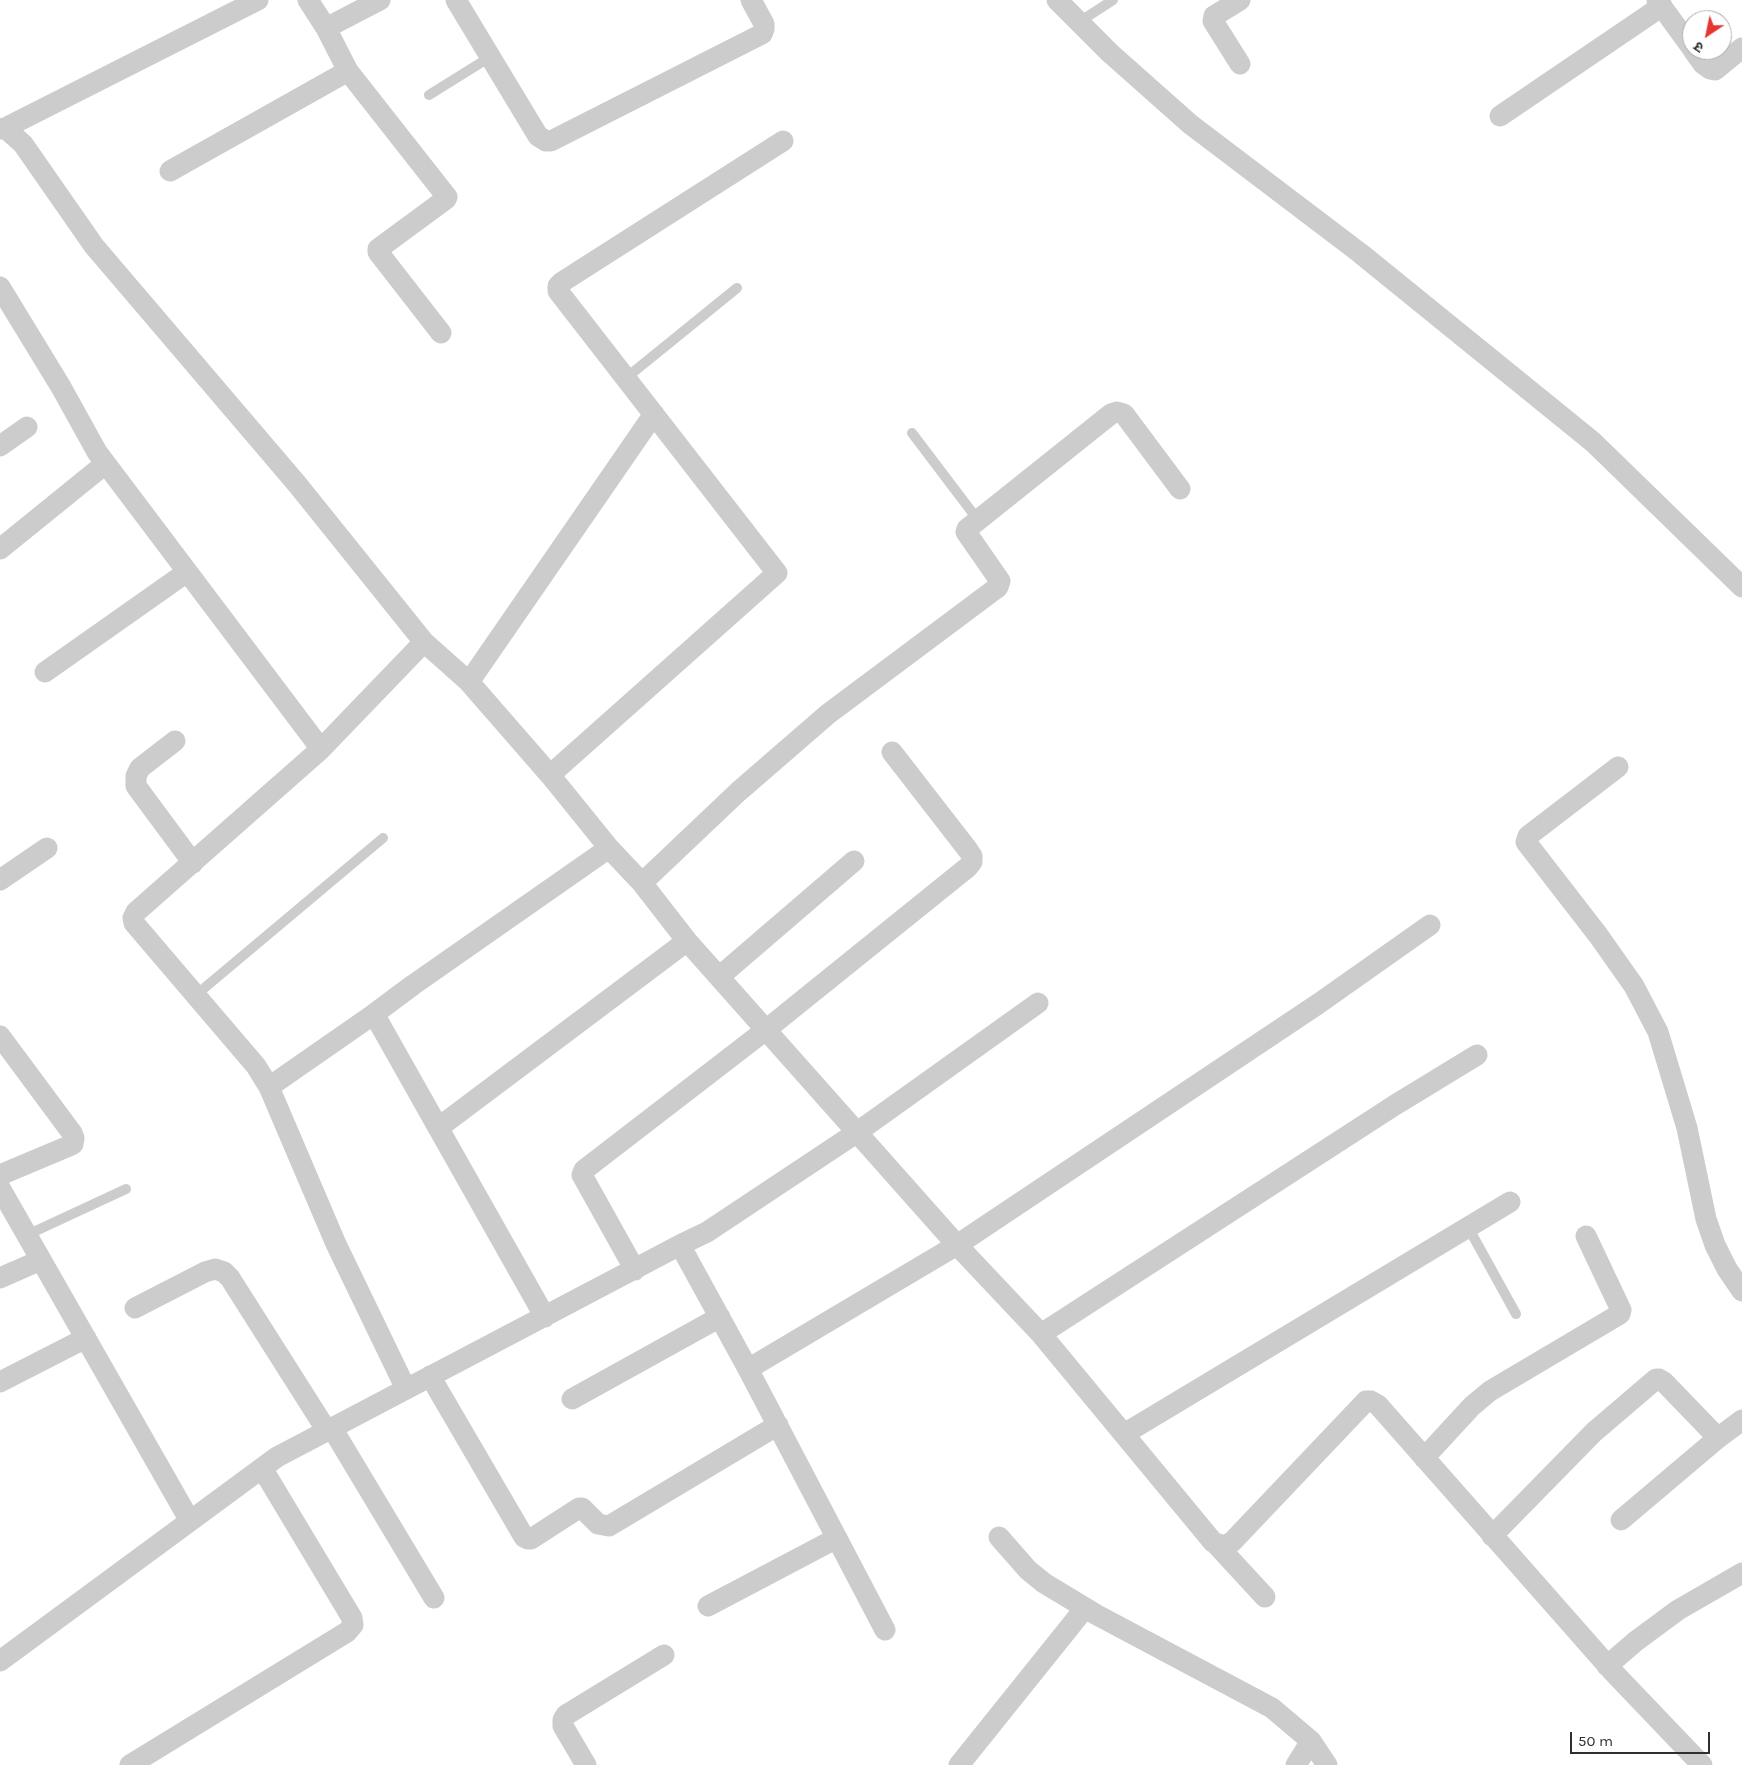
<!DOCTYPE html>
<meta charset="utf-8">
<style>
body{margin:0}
#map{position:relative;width:1742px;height:1765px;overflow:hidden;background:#fff;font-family:Karla,"Noto Sans Devanagari",sans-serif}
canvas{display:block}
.north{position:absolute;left:1682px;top:10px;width:50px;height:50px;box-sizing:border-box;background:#fff;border:1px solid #acacac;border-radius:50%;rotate:214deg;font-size:14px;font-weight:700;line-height:20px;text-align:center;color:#2f2f2f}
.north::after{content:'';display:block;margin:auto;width:18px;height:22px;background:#e63632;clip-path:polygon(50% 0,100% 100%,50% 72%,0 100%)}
.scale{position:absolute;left:1570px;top:1732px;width:140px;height:22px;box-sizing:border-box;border:2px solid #2f2f2f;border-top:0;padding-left:6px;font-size:15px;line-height:18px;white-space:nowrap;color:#2f2f2f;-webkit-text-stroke:4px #fff;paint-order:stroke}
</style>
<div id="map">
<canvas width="1742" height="1765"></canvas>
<div class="north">उ</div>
<div class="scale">50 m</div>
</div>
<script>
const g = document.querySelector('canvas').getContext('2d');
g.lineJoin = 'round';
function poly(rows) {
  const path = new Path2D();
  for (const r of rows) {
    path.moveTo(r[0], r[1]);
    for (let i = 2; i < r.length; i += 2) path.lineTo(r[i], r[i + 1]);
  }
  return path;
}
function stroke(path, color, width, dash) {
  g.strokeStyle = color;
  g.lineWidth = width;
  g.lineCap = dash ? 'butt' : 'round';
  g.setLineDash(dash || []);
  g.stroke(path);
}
stroke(poly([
 [1079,22,1113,0],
 [429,95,490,57],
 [626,378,737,288],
 [912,433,978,520],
 [196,995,383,838],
 [1468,1227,1516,1314],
 [27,1235,126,1189]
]), '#ccc', 10);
stroke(poly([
 [308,0,326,28,348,71,447,197,446,199,378,249,378,252,441,333],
 [456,0,538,136,546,141,551,141,762,34,764,29,764,24,751,0],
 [1057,0,1110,53,1190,124,1360,253,1593,442,1742,587],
 [1240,0,1214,16,1213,21,1240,64],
 [1657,0,1692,48],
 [326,28,380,0],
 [1693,50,1703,64,1710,69,1715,70,1742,48],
 [1500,116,1662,6],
 [5,128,23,144,94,246,297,484,424,642,321,749,136,912,133,918,134,923,256,1066,269,1087,336,1244,406,1389],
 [0,129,5,128,258,0],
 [783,141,562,282,558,286,558,291,777,573,550,775,609,848,642,883,687,941,957,1245,1041,1334,1213,1542,1224,1546,1232,1542,1366,1401,1371,1401,1378,1405,1615,1674,1702,1765],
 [170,171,348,71],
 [0,287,61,387,97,452,321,749],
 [0,446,27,427],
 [0,549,105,464],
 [424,642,469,682,550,775],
 [45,672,187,572],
 [469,682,654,414],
 [175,741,140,768,136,776,136,786,193,863],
 [1618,767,1528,836,1526,842,1598,935,1634,986,1658,1032,1687,1128,1706,1219,1715,1245,1727,1269,1742,1291],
 [0,880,47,848],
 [642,883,738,792,828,714,998,587,1000,581,966,532,967,529,1111,414,1117,412,1124,414,1180,489],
 [719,977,854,861],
 [0,1036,72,1133,74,1138,73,1144,69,1146,0,1175],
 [269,1087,374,1014],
 [438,1128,687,941],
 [0,1188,190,1521],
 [680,1245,748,1369,885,1630],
 [635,1270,582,1175,584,1170,767,1029,968,867,972,862,972,856,968,850,892,752],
 [0,1278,41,1260],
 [135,1308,205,1272,215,1269,224,1272,230,1278,327,1431],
 [545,1317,374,1014,413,985,609,848],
 [1041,1334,1395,1105,1477,1055],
 [748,1369,957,1245,1318,1004,1430,925],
 [430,1376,524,1537,528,1539,531,1539,579,1508,582,1508,598,1524,609,1526,778,1425],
 [0,1382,86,1338],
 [572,1399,720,1317],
 [332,1428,434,1598],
 [1124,1434,1510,1202],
 [1424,1458,1472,1406,1490,1391,1620,1314,1621,1310,1586,1236],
 [1621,1520,1718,1438,1742,1420],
 [1492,1536,1594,1432,1656,1379,1659,1379,1664,1382,1718,1438],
 [999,1537,1028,1570,1044,1583,1097,1615,1272,1708,1311,1741,1327,1765],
 [1216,1544,1265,1597],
 [708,1606,837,1538],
 [0,1661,277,1457,680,1245,707,1232,856,1133,1038,1003],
 [1607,1666,1636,1641,1678,1610,1742,1573],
 [130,1765,347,1632,353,1625,352,1618,262,1468],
 [586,1765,563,1726,563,1720,566,1715,664,1655],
 [959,1765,1085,1608],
 [1296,1765,1311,1741]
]), '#ccc', 21);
</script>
